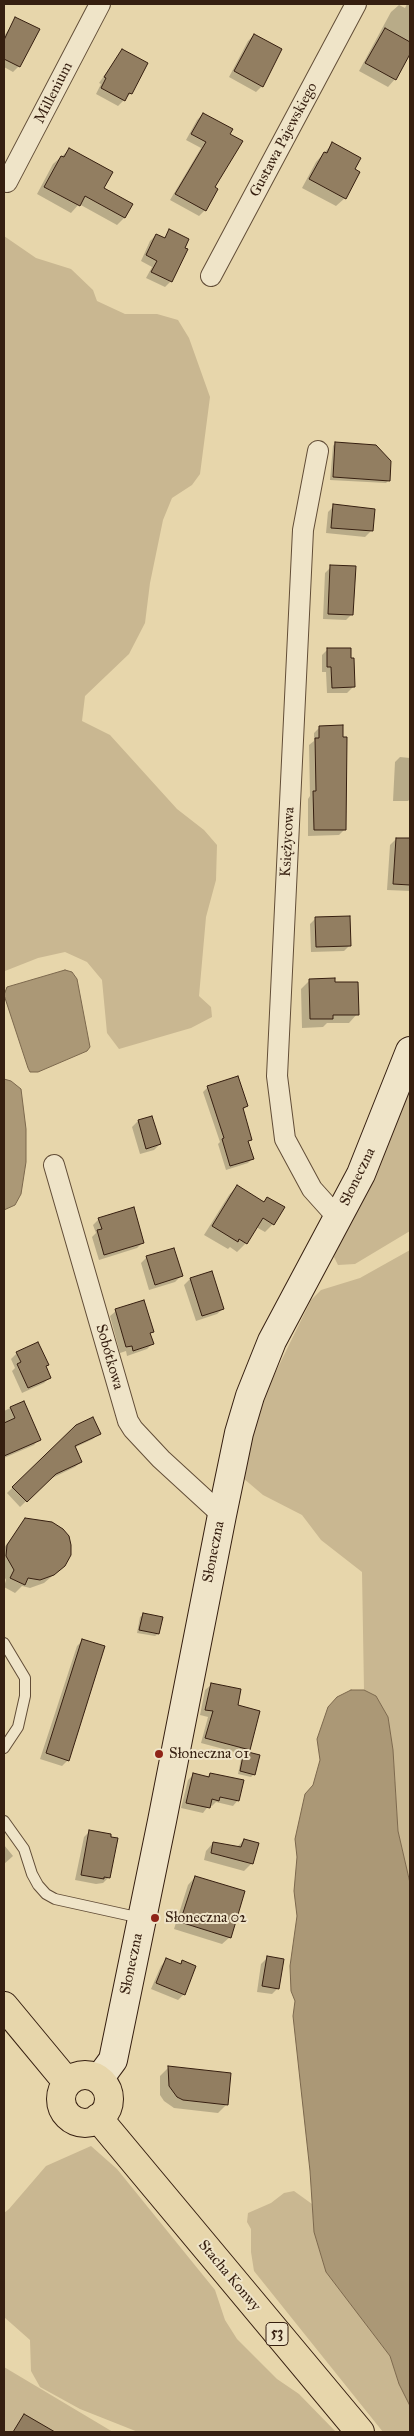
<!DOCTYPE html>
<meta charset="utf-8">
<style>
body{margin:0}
#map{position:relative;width:414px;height:2436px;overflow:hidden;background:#e7d6ab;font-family:"IM FELL Great Primer",serif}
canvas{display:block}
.frame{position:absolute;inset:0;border:5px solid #361f10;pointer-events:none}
</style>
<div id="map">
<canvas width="414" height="2436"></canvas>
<div class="frame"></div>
</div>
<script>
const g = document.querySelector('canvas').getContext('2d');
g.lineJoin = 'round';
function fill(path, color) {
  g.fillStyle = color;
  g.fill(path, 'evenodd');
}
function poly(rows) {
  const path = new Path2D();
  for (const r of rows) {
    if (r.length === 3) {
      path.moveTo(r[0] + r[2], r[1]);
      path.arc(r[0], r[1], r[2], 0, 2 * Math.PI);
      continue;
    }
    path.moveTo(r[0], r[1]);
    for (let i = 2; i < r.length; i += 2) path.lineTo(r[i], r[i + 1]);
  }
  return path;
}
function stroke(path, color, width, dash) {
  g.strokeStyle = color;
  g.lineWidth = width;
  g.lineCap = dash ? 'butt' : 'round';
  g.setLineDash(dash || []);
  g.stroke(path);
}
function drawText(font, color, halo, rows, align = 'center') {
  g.font = font + ' "IM FELL Great Primer",serif';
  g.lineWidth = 4;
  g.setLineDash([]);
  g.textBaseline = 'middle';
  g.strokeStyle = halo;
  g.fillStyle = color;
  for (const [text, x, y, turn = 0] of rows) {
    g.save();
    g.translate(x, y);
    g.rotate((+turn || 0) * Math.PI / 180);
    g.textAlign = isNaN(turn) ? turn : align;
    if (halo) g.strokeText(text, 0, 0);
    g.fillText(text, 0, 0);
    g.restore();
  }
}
fill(poly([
 [4,236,36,258,71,269,93,290,97,301,125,314,157,314,178,320,189,338,210,397,200,474,192,485,172,498,163,520,150,583,145,623,129,654,85,696,82,721,110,735,177,809,204,830,217,845,216,880,206,917,199,996,211,1007,212,1017,191,1028,119,1049,107,1033,102,980,87,962,65,952,38,958,5,971,4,982],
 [410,1093,410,1231,355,1264,338,1265,334,1257,338,1241,406,1095],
 [410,1250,410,1883,398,1831,393,1750,388,1717,376,1696,364,1690,362,1572,321,1540,302,1515,263,1495,243,1478,244,1455,260,1404,311,1300,321,1290,360,1278],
 [91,2146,117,2169,215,2290,225,2320,237,2339,277,2379,299,2394,336,2432,138,2432,80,2409,40,2387,31,2371,30,2340,4,2317,4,2213,9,2209,46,2166],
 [294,2191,312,2204,314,2232,326,2272,390,2356,399,2384,410,2406,410,2432,383,2432,254,2271,251,2252,251,2229,247,2222,248,2213,271,2203,284,2193],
 [4,2367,113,2432,4,2432]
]), '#c9b791');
const water = poly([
 [65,970,72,972,77,979,90,1047,87,1051,38,1072,30,1072,28,1068,4,995,7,987,65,970],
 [4,1079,11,1081,21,1089,26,1129,26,1162,21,1194,15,1205,4,1210,4,1079],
 [351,1690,364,1690,376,1696,388,1717,393,1750,398,1831,410,1883,410,2406,399,2384,390,2356,326,2272,314,2232,310,2171,293,2016,295,2001,291,1991,290,1966,297,1916,294,1891,297,1857,295,1839,305,1794,313,1785,320,1760,317,1739,328,1707,337,1697,351,1690]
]);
fill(water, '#ab9876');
stroke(water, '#7c684d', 1);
fill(poly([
 [407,4,410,4,410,52,395,79,388,87,359,71,391,12,399,5,405,8],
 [16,19,19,66,13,72,4,67,4,36],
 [254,35,262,86,256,92,229,77,248,41],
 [122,51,131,93,118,106,96,94,101,84,99,83],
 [203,114,214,188,205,210,199,216,170,200,201,148,186,140,197,120],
 [332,144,353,169,345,198,336,206,302,188,316,162],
 [69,150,102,189,131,205,124,218,117,225,79,204,71,213,37,194,53,164],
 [170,231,186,250,171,281,165,287,146,278,152,267,141,261,150,241,156,235,163,239],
 [335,443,388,481,386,483,330,480,333,446],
 [334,506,371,531,365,537,326,533,328,512],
 [331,567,352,614,346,620,323,619,325,573],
 [328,649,350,659,353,687,347,693,327,693,326,672,322,672,322,655],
 [320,727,345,829,339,835,308,836,308,799,310,796,309,745,314,741,314,733],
 [400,757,410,758,410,799,408,801,393,801,395,762],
 [396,839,410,840,410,891,387,890,390,845],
 [316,918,350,945,344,951,311,952,310,924],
 [310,980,334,983,357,1014,349,1023,327,1023,323,1027,302,1028,301,989],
 [208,1087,247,1106,242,1111,250,1139,247,1142,252,1159,248,1163,226,1170,218,1144,220,1142,203,1092],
 [151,1117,160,1144,154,1150,140,1154,132,1127,138,1121],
 [237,1186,263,1202,268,1198,273,1224,265,1232,256,1227,246,1243,237,1252,230,1247,228,1249,204,1235,229,1195],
 [99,1219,143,1242,137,1248,99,1260,92,1237,96,1233,93,1225],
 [147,1257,181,1276,175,1282,149,1290,141,1263],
 [211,1273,223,1309,217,1314,196,1321,184,1285,190,1279],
 [116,1311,153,1331,150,1334,153,1343,147,1349,127,1356,126,1351,120,1353,110,1316],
 [17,1353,50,1377,44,1383,22,1393,12,1371,15,1368,11,1359],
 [23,1402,39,1439,34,1445,4,1458,4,1411],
 [76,1426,99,1434,93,1439,74,1448,81,1462,75,1467,48,1480,20,1507,7,1493],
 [25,1520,64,1566,44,1583,30,1588,22,1586,15,1593,4,1587,6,1580,4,1576,4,1548],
 [143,1615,158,1634,155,1636,137,1633,140,1617],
 [83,1640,68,1760,62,1766,40,1759,77,1646],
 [211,1685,236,1706,249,1749,245,1752,254,1774,251,1777,238,1774,242,1754,201,1743,208,1717,200,1715,205,1690],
 [210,1774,238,1800,233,1806,216,1802,212,1806,209,1805,203,1813,181,1808,188,1780,193,1775,207,1778],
 [90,1831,109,1877,103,1883,96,1884,75,1880,84,1837],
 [244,1840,252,1863,244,1871,204,1860,206,1851,213,1843,237,1847],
 [4,1845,13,1856,4,1864],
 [195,1877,230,1937,222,1944,174,1929,188,1885],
 [267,1958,278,1988,272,1994,257,1992,261,1964],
 [166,1960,179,1965,183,1962,184,1994,178,2000,151,1989,161,1966],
 [168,2068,227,2104,218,2113,174,2108,164,2101,160,2095,160,2076]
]), '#0003');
const building = poly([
 [15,17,40,29,20,67,4,59,4,40,15,17],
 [385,28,410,42,410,54,396,80,365,63,385,28],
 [254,34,282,49,263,87,234,71,254,34],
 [122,49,148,63,132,94,129,93,125,101,101,88,106,78,104,77,122,49],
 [203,113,233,129,230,134,243,141,215,187,218,189,206,211,175,194,206,142,191,134,203,113],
 [332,142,361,158,355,169,360,172,346,199,309,179,324,152,327,153,332,142],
 [69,148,113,172,104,188,133,204,125,218,85,196,80,206,44,187,61,156,64,157,69,148],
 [169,229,189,239,185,248,188,249,172,282,151,272,157,261,146,255,156,234,165,238,169,229],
 [335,442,376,445,391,461,390,481,333,477,335,442],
 [333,504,375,509,373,531,331,528,333,504],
 [330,565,356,566,353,615,328,614,330,565],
 [327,648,351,648,351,658,354,658,355,687,332,688,331,667,327,667,327,648],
 [343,725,343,737,347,737,346,830,314,830,313,791,316,791,315,738,319,738,319,726,343,725],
 [396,838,410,838,410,885,393,884,396,838],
 [350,916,351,946,316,947,315,917,350,916],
 [335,978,335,982,358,982,359,1015,333,1015,333,1019,310,1019,309,979,335,978],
 [238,1076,248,1106,243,1108,252,1140,248,1141,254,1159,230,1166,222,1139,224,1138,207,1086,238,1076],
 [152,1116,161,1144,146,1149,138,1120,152,1116],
 [237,1185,264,1202,267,1197,285,1207,274,1225,263,1218,247,1244,239,1239,238,1242,212,1226,237,1185],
 [134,1207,144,1243,104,1255,97,1230,102,1229,98,1218,134,1207],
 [174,1248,183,1276,155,1285,146,1256,174,1248],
 [212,1271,224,1309,202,1316,190,1278,212,1271],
 [144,1300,154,1332,150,1333,154,1344,133,1351,132,1346,126,1347,115,1309,144,1300],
 [38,1342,49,1365,46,1366,51,1378,28,1388,17,1364,21,1362,16,1352,38,1342],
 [24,1401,41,1440,4,1456,4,1423,15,1418,10,1407,24,1401],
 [93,1417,101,1434,75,1446,82,1462,56,1474,27,1502,12,1487,76,1425,93,1417],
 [25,1518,52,1522,63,1529,69,1536,71,1545,71,1555,65,1566,54,1575,40,1580,28,1578,25,1585,10,1578,14,1570,6,1556,7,1545,25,1518],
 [143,1613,163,1617,159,1634,139,1630,143,1613],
 [82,1639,105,1646,69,1761,46,1753,82,1639],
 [211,1683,241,1689,238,1705,260,1711,250,1750,205,1738,213,1711,205,1710,211,1683],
 [244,1751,260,1755,255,1775,240,1771,244,1751],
 [193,1773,209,1777,210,1773,244,1780,239,1801,220,1797,219,1801,212,1799,210,1808,186,1803,193,1773],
 [89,1830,111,1834,111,1837,118,1838,110,1878,104,1877,104,1879,81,1875,89,1830],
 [244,1839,259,1843,253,1864,211,1853,213,1842,241,1847,244,1839],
 [195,1876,245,1891,231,1938,180,1922,195,1876],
 [267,1956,284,1959,279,1989,262,1986,267,1956],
 [166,1958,181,1964,182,1960,196,1966,185,1995,156,1983,166,1958],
 [168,2066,231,2073,228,2105,183,2100,177,2097,169,2086,168,2066],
 [24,2414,55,2432,13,2432,24,2414]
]);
fill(building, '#927e61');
stroke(building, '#361f10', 1);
const lane = poly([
 [4,1643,25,1678,25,1696,18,1727,4,1748],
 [4,1821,24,1849,32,1874,38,1885,46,1894,55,1899,141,1918]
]);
const street = poly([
 [7,182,100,4],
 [211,276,356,4],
 [318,451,303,530,277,1076,285,1139,312,1189,338,1218],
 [54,1165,128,1421,133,1429,161,1459,222,1515]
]);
const secondary = poly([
 [99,2079,113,2060,162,1821,222,1515,239,1433,250,1396,272,1341,361,1174,410,1051]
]);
const primary = poly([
 [4,2006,67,2082],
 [85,2099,24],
 [98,2118,360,2432]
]);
stroke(lane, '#624d37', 12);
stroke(street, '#624d37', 22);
stroke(secondary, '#361f10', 30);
stroke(primary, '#361f10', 30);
stroke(lane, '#efe4c8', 10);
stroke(street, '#efe4c8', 20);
stroke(secondary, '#efe4c8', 28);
stroke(primary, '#e7d6ab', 28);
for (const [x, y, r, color] of [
 [159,1754,5,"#8f2418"],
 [155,1918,5,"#8f2418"]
]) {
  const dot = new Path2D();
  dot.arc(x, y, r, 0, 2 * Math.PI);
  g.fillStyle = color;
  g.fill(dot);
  stroke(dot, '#efe4c8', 2);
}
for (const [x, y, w] of [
 [277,2334,22]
]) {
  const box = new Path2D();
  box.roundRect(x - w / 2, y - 11.5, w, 23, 4);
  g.fillStyle = '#efe4c8';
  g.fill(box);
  stroke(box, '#361f10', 1);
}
drawText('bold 14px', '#361f10', null, [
 ["53",277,2334]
]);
drawText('15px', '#361f10', '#efe4c8', [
 ["Millenium",54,93,-63],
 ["Gustawa Pajewskiego",284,140,-62],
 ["Księżycowa",288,842,-87],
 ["Słoneczna",358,1177,-64],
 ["Sobótkowa",109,1357,74],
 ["Słoneczna",214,1552,-79],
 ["Słoneczna",132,1964,-78],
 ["Stacha Konwy",229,2276,50]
]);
drawText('15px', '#361f10', '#efe4c8', [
 ["Słoneczna 01",169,1754],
 ["Słoneczna 02",165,1918]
], 'left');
</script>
